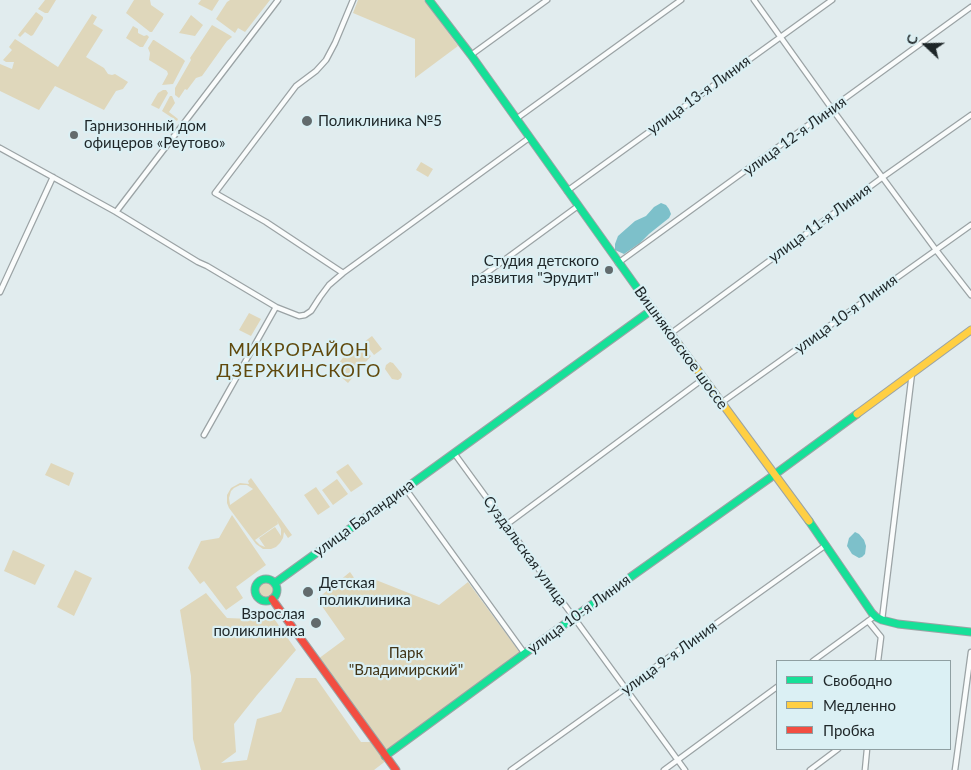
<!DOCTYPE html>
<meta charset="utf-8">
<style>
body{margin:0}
#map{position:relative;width:971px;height:770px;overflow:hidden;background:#e1ecee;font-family:Lato,sans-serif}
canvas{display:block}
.legend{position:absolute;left:776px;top:660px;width:175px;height:90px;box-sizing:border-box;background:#dbf0f4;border:1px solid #8f9fa2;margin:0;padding:6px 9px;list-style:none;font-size:15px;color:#1e2628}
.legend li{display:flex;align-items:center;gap:10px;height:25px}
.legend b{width:25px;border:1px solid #8f9fa2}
.north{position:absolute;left:901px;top:20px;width:50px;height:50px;-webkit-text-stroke:4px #dbf0f4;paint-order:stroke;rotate:291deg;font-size:14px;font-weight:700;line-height:20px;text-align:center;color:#1e2628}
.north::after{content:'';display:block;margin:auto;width:18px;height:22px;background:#1e2628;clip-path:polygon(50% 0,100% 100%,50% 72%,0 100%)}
</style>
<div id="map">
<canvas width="971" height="770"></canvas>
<ul class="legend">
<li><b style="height:6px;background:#16e098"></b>Свободно</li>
<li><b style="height:6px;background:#ffcf43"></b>Медленно</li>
<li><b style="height:6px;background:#f24e42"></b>Пробка</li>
</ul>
<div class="north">С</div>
</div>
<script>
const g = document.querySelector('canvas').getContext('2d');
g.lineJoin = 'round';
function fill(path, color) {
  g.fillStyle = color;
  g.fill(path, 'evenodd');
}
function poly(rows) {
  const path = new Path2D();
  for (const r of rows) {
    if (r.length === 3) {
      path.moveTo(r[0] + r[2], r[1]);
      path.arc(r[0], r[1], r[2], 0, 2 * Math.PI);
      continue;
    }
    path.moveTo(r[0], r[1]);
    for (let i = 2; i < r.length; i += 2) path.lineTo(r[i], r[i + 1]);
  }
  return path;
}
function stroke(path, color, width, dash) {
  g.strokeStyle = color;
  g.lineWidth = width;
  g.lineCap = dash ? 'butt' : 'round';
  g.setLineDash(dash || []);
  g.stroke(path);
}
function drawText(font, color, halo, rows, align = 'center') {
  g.font = font + ' Lato,sans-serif';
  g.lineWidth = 4.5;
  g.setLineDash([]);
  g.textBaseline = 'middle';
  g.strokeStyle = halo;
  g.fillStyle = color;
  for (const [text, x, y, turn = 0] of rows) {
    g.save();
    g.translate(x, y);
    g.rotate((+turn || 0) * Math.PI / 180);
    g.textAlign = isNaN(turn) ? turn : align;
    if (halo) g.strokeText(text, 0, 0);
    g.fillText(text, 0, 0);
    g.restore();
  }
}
fill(poly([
 [45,0,56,0,48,13,45,13,38,9],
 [134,0,150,0,151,5,164,14,152,32,150,32,126,13],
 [201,0,219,0,212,11,198,4],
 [230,0,270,0,245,32,238,28,235,33,216,19,227,2],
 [358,0,424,0,458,46,415,78,415,39,353,13],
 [36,12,43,17,43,19,33,35,31,36,25,32,20,37,18,35],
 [92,14,97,17,93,24,103,30,86,57,104,68,108,74,112,75,115,74,128,82,123,89,116,91,104,110,55,86,39,110,0,91,0,64,12,69,14,62,6,62,3,60,12,50,9,47,15,39,58,67],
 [191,15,203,25,195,36,179,33],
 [212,25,231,36,232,37,227,41,202,76,196,78,187,90,185,89,179,98,175,95,175,88,191,60,190,58],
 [133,26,138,29,138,33,144,36,147,35,149,37,143,47,140,47,126,38],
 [153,40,154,40,183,59,185,61,173,84,162,85,168,74,167,71,149,60,150,53,148,48],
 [163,90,166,90,168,93,159,109,151,105,158,93],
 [170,96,172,96,175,103,169,112,178,119,177,121,162,111],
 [421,162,433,169,428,177,416,170],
 [249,313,261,319,251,336,239,330],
 [372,336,382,349,374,355,364,342],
 [355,343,371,356,348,383,333,370],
 [390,362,393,363,402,374,401,378,398,380,392,379,385,369,386,365],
 [51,463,74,473,69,486,45,475],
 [348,464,363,484,351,492,336,472],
 [251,478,292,535,288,538,284,532,283,538,280,543,276,547,271,549,263,549,256,544,229,508,227,503,227,495,231,488,240,483,249,484,248,481],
 [240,485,247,485,253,489,230,505,229,498,231,491,234,488],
 [277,521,281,529,281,536,275,527,259,538,265,547,260,545,255,540,278,524],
 [337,479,348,494,333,505,322,490],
 [316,487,330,507,318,515,304,495],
 [232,515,266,565,236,587,243,598,226,610,204,581,200,584,188,568,201,541,219,538],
 [13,550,45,565,35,585,4,571],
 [75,570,92,578,74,616,57,607],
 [350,572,362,589,376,580,439,605,468,582,521,654,386,755,318,659,345,639,317,599],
 [266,590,8],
 [206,593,227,618,275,620,296,650,257,695,234,724,236,752,221,763,247,760,257,719,281,712,296,678,316,678,361,742,371,742,387,760,374,770,201,770,193,739,191,676,180,610]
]), '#dfd7bb');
fill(poly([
 [661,203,666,205,669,209,671,214,669,218,649,234,640,243,624,254,615,250,615,244,618,236,635,221,646,216,654,207],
 [855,532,859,534,864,540,866,546,865,554,862,557,859,558,852,554,847,546,849,538]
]), '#7dc0ca');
const street = poly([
 [754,0,832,109,936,250,971,295],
 [471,55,547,0],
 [516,119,681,0],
 [0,148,116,212,198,262,207,266,276,307,299,316,305,315,311,311,320,297,329,285,343,273,529,138],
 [567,191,832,0],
 [116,212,278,0],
 [618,263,971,7],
 [343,273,266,222,215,193,296,86,316,71,326,60,335,43,353,0],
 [481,277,578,206],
 [0,292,53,177],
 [670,334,883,177,971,115],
 [721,403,971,225],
 [204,435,276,307],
 [454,453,685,770],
 [405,488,525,654],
 [506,525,703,379],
 [882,620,912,373],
 [868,621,881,637,878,661],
 [813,661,875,616],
 [511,770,826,545],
 [664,770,777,687],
 [810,770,838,749],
 [865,770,867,749],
 [955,770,971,652]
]);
const fast = poly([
 [429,0,471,55,640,292],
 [809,521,872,613,876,617,882,620,898,624,971,632],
 [266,590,11],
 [275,583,653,309],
 [385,756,573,618,774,475,857,414]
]);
const slow = poly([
 [640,292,809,521],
 [857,414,971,330]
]);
const jam = poly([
 [272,599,396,770]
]);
stroke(street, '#9ba3a5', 7);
stroke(fast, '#9ba3a5', 9);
stroke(slow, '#9ba3a5', 9);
stroke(jam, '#9ba3a5', 9);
stroke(street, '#fafcfc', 4.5);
stroke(fast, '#16e098', 7);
stroke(slow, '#ffcf43', 7);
stroke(jam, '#f24e42', 7);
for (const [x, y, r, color] of [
 [307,121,6,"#626b6d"],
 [74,135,5,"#626b6d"],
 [609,270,5,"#626b6d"],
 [308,592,6,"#626b6d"],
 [316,623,6,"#626b6d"]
]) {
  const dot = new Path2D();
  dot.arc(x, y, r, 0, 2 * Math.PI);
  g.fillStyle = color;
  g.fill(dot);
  stroke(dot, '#dbf0f4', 2);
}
drawText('15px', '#1e2628', '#dbf0f4', [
 ["улица 13-я Линия",699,95,-36],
 ["улица 12-я Линия",795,136,-36],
 ["улица 11-я Линия",820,223,-36],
 ["улица 10-я Линия",846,314,-36],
 ["Вишняковское шоссе",681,348,54],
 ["улица Баландина",364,518,-36],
 ["Суздальская улица",525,551,54],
 ["улица 10-я Линия",579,614,-36],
 ["улица 9-я Линия",669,658,-36]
]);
drawText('15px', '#1e2628', '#dbf0f4', [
 ["Поликлиника №5",318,121],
 ["Гарнизонный дом",84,126],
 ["офицеров «Реутово»",84,143],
 ["Студия детского",599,261,"right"],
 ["развития \"Эрудит\"",599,278,"right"],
 ["Детская",319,583],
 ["поликлиника",319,600],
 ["Взрослая",305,614,"right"],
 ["поликлиника",305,631,"right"]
], 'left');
drawText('15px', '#413417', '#dbf0f4', [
 ["Парк",406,653],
 ["\"Владимирский\"",406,670]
]);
g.letterSpacing = '1px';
drawText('18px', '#61490d', '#dbf0f4', [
 ["МИКРОРАЙОН",299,350],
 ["ДЗЕРЖИНСКОГО",299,371]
]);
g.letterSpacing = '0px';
</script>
